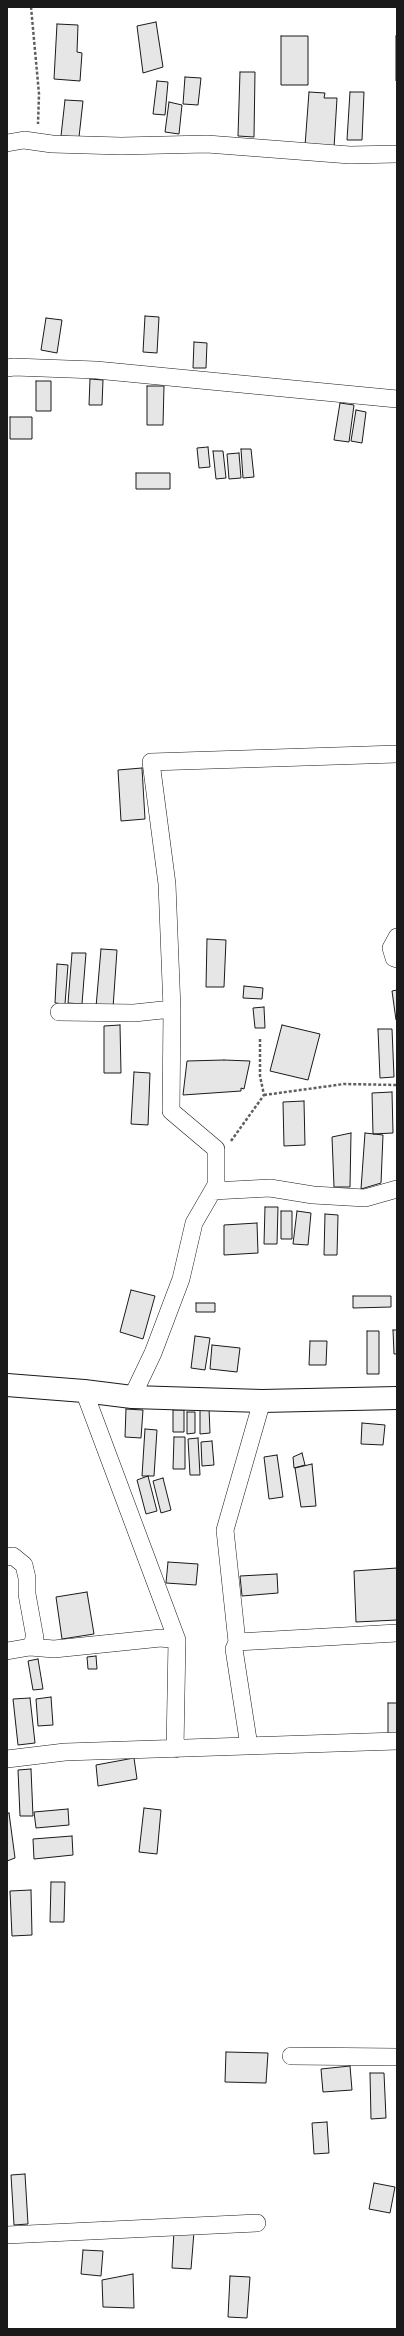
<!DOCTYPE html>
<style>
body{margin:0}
#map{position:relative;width:404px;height:2336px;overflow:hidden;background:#fff;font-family:"Golos Text",sans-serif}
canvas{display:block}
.frame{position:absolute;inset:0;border:8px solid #1a1a1a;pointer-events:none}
</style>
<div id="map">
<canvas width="404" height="2336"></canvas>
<div class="frame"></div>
</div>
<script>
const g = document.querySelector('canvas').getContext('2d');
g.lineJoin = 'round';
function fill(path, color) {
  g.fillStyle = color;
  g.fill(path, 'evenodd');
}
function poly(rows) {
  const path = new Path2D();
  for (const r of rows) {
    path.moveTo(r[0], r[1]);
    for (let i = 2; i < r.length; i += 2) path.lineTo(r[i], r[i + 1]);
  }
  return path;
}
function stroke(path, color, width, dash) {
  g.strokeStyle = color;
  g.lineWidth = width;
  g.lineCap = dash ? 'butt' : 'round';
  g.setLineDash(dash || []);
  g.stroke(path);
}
const building = poly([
 [156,22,163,67,143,73,137,26,156,22],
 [57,24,78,25,77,52,82,53,80,81,54,79,57,24],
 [281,36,308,36,308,85,281,85,281,36],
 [396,36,397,36,397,81,396,81,396,36],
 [240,72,255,72,254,137,238,136,240,72],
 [185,77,201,78,198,105,183,104,185,77],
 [157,81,168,82,165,115,153,114,157,81],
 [309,92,325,93,324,98,337,98,334,148,305,146,309,92],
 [350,92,364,92,362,140,347,140,350,92],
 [65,100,83,101,79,137,61,136,65,100],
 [169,102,182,105,179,134,165,132,169,102],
 [145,316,159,317,157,353,143,352,145,316],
 [46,318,62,320,57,353,41,350,46,318],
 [194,342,207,343,206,368,193,368,194,342],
 [90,379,103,380,102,405,89,405,90,379],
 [36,381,51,381,51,411,36,411,36,381],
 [147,386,164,386,163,425,147,425,147,386],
 [340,403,354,405,349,442,334,440,340,403],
 [356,410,366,412,362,443,351,441,356,410],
 [10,417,32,417,32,439,10,439,10,417],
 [208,447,210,467,199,468,197,448,208,447],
 [241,449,251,449,254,477,243,478,241,449],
 [213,451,223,451,226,478,216,479,213,451],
 [239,453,241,478,229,479,227,454,239,453],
 [136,473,170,473,170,489,136,489,136,473],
 [142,768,145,819,121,821,118,770,142,768],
 [207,939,226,940,224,987,206,987,207,939],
 [101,949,117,950,113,1008,96,1007,101,949],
 [72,953,86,953,82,1004,68,1003,72,953],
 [57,964,68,965,65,1004,55,1003,57,964],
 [244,986,263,988,262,999,243,998,244,986],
 [397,990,397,1020,396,1020,392,991,397,990],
 [264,1007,265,1028,255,1028,253,1008,264,1007],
 [120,1025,121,1073,104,1073,104,1026,120,1025],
 [282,1025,320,1034,308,1080,270,1071,282,1025],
 [378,1029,392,1029,394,1077,380,1078,378,1029],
 [224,1060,250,1061,244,1089,241,1088,241,1091,183,1095,187,1061,224,1060],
 [134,1072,150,1073,148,1125,131,1124,134,1072],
 [392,1092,393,1133,373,1134,372,1093,392,1092],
 [304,1101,305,1145,284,1146,283,1102,304,1101],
 [351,1133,350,1187,334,1187,332,1137,351,1133],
 [365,1133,383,1135,381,1183,361,1189,365,1133],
 [265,1207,278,1207,277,1244,264,1244,265,1207],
 [281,1211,292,1211,292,1239,281,1239,281,1211],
 [297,1211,311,1213,308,1245,293,1244,297,1211],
 [325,1214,338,1215,337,1255,324,1255,325,1214],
 [257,1223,258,1253,224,1255,224,1225,257,1223],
 [131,1290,155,1296,143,1339,120,1332,131,1290],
 [353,1296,391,1296,391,1307,353,1308,353,1296],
 [196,1303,215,1303,215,1312,196,1312,196,1303],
 [393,1330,397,1330,397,1354,394,1354,393,1330],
 [367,1331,379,1331,379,1374,367,1374,367,1331],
 [195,1336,210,1338,205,1370,191,1368,195,1336],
 [310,1341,327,1341,326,1365,309,1365,310,1341],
 [212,1345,240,1348,237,1372,210,1369,212,1345],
 [200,1408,209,1408,210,1433,200,1434,200,1408],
 [126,1409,143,1410,141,1438,125,1437,126,1409],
 [173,1410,184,1410,184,1432,173,1432,173,1410],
 [187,1412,195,1412,195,1433,187,1434,187,1412],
 [362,1423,385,1425,383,1445,361,1444,362,1423],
 [145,1429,157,1430,154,1476,142,1476,145,1429],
 [174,1437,185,1437,185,1469,173,1469,174,1437],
 [198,1438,200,1475,190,1475,188,1439,198,1438],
 [212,1441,214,1465,202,1466,201,1442,212,1441],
 [302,1453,305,1465,294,1468,293,1457,302,1453],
 [277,1455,283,1497,269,1499,264,1457,277,1455],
 [312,1464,316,1506,301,1507,295,1468,312,1464],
 [148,1476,157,1511,146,1514,137,1480,148,1476],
 [163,1478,171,1510,161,1513,153,1481,163,1478],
 [168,1562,198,1564,196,1585,166,1583,168,1562],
 [397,1568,397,1620,356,1622,354,1571,397,1568],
 [277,1574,278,1593,242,1596,240,1576,277,1574],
 [87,1592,94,1634,62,1639,56,1597,87,1592],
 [96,1656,97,1669,88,1669,87,1657,96,1656],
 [38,1659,43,1689,33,1690,28,1661,38,1659],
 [51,1697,53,1725,38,1726,36,1699,51,1697],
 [30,1698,35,1743,18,1745,13,1699,30,1698],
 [388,1703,397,1703,397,1734,388,1734,388,1703],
 [134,1758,137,1779,98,1786,96,1765,134,1758],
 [31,1769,33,1816,20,1816,18,1770,31,1769],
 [144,1808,161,1810,157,1854,139,1852,144,1808],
 [68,1809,69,1825,36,1828,34,1812,68,1809],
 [9,1813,15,1858,7,1861,7,1814,9,1813],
 [72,1836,73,1855,34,1859,33,1839,72,1836],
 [51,1882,65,1882,64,1922,50,1922,51,1882],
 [31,1890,32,1935,12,1936,10,1891,31,1890],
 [226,2052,268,2053,266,2083,225,2082,226,2052],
 [350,2066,352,2090,323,2092,321,2069,350,2066],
 [370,2073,384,2073,386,2118,371,2119,370,2073],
 [327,2122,329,2153,314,2154,312,2123,327,2122],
 [25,2174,28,2224,14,2225,11,2175,25,2174],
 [374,2183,395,2187,390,2213,369,2209,374,2183],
 [174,2231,194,2232,191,2269,172,2268,174,2231],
 [83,2250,103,2251,101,2276,81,2274,83,2250],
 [133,2274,134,2308,103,2307,102,2280,133,2274],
 [230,2276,250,2277,247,2318,228,2317,230,2276]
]);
fill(building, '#e6e6e6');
stroke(building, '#1a1a1a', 1);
const street = poly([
 [7,143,24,140,52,144,121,146,207,144,350,155,397,154],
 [7,368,14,367,96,370,397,399],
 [397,937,391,948,394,958,397,959],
 [172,1009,167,884,151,762,397,754],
 [59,1012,134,1013,172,1009,171,1111,216,1149,216,1185,194,1223,181,1279,153,1353,132,1397],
 [213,1191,270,1188,313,1195,365,1198,397,1189],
 [84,1391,177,1640,175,1749],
 [7,1557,13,1556,24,1565,27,1578,27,1594,35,1638,30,1647,7,1651],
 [237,1642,397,1633],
 [30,1647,54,1649,161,1638,177,1640],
 [249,1746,234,1649,237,1642,225,1530,262,1401],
 [7,1759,65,1752,397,1741],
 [291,2056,397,2057],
 [7,2235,257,2223]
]);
const secondary = poly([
 [7,1385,84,1391,132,1397,262,1401,397,1398]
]);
stroke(street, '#1a1a1a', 18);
stroke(secondary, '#1a1a1a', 24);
stroke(poly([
 [31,7,39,94,38,124],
 [264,1095,344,1084,397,1085],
 [231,1141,264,1095,260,1076,260,1039]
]), '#5f5f5f', 2.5, [3, 2]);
stroke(street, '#fff', 17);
stroke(secondary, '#fff', 22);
</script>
